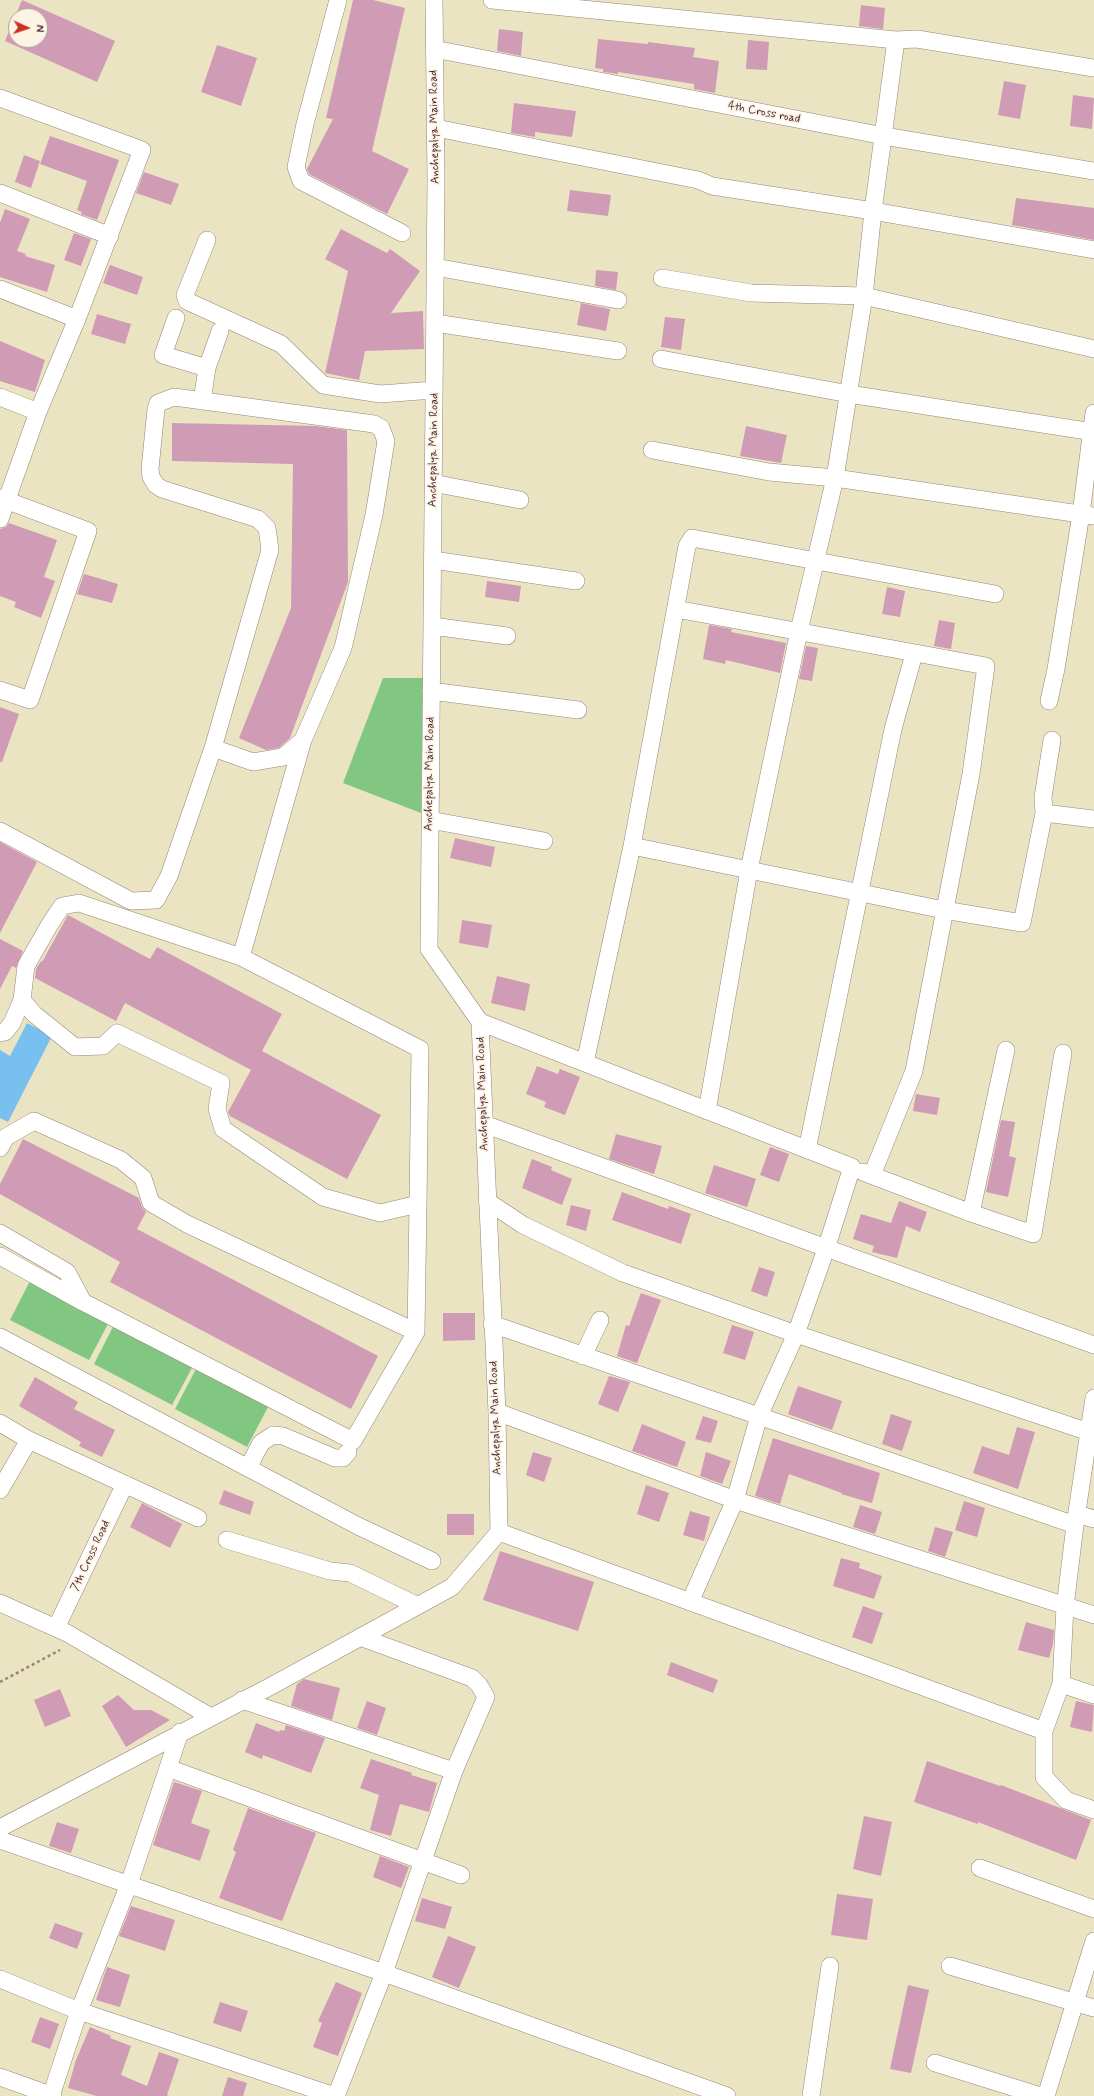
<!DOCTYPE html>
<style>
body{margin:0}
#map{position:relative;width:1094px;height:2096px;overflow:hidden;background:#ebe4c3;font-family:Mynerve,sans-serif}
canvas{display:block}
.north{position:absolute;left:8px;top:8px;width:40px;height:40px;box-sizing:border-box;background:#fcf5e5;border:1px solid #b59f9b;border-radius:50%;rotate:93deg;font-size:11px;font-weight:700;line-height:16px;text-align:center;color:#4a1f2b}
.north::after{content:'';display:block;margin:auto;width:14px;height:18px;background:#c8321e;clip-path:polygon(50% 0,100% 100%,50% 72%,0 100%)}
</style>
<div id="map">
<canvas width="1094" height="2096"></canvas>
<div class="north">N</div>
</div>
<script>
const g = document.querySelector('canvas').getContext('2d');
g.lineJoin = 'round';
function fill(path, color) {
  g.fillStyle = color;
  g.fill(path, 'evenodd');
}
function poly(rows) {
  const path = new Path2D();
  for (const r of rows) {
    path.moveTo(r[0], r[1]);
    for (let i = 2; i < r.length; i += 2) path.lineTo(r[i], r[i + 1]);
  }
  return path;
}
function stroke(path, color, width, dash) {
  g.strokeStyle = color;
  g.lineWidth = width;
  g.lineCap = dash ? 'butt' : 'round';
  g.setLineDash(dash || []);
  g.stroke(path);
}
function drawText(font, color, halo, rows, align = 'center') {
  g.font = font + ' Mynerve,sans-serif';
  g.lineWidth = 3.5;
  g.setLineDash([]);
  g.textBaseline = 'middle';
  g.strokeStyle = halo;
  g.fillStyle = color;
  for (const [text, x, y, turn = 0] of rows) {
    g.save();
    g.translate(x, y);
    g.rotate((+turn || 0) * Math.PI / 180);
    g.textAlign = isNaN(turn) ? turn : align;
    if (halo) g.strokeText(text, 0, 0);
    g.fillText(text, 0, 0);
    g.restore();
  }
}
fill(poly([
 [383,678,423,678,421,813,343,783],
 [30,1281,109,1322,89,1360,10,1320],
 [114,1325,193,1366,172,1405,94,1364],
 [196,1369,268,1407,247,1447,175,1409]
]), '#81c782');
fill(poly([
 [27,1023,52,1036,8,1122,0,1118,0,1050,10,1056]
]), '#77c0ef');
fill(poly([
 [22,0,115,41,97,82,5,41],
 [16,16,40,16,40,40,16,40],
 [353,0,373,0,405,8,372,151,409,169,387,214,309,174,307,169,333,119,326,118],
 [861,5,885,8,883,29,859,26],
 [499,29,523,32,521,56,497,51],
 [598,39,648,44,648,42,695,48,693,57,719,61,715,93,694,89,694,84,618,72,618,74,611,73,603,72,603,69,595,68],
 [748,40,769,42,767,70,746,69],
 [217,45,257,58,241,106,201,92],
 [1004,81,1026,85,1020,119,998,115],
 [1073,95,1094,98,1092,129,1070,126],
 [514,103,576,111,572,137,535,132,535,137,511,133],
 [50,136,119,160,97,220,81,214,82,212,77,210,87,181,40,164],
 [24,155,40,161,31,188,15,182],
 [144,172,179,184,171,205,136,193],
 [570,190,611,195,608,216,567,211],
 [1016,198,1094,208,1094,240,1012,225],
 [5,209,30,219,17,251,26,254,25,256,55,265,47,292,0,277,0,223],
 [341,229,387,253,390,249,420,271,391,313,423,311,424,349,365,351,359,380,325,373,348,271,325,259],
 [74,233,91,239,81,266,64,260],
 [110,265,143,277,137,295,103,283],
 [596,270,618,272,616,290,595,286],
 [581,303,610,309,606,331,577,325],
 [97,314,131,324,125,344,91,334],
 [665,317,685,319,681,350,661,347],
 [0,341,45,360,35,392,0,381],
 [172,423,315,426,347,430,348,582,290,738,279,748,266,750,239,738,291,608,293,464,172,461],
 [746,426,787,435,781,463,740,456],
 [9,523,57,540,44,577,55,581,41,618,14,607,16,602,0,596,0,529,6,527],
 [84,574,118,584,112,603,77,594],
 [487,581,521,586,519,602,485,597],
 [887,587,905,591,900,617,882,614],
 [939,620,955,623,951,649,934,646],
 [709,625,732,629,731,632,786,643,780,673,726,660,725,664,703,659],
 [806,646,818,648,812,681,799,679],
 [0,707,19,714,2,762,0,762],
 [455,838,495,847,491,867,450,858],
 [0,842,37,862,0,933],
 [68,915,150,959,157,947,282,1014,262,1051,381,1115,347,1179,230,1116,228,1112,251,1070,125,1003,116,1021,35,978,36,969,41,961,42,962],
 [462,920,492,925,488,948,459,943],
 [0,939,23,951,16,968,12,966,0,989],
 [497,976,530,984,525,1011,491,1003],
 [537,1066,558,1074,560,1069,580,1077,565,1115,544,1107,546,1102,526,1094],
 [916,1094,940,1098,937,1115,913,1111],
 [1001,1120,1015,1122,1009,1156,1016,1158,1008,1197,986,1192],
 [616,1134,662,1146,654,1174,609,1159],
 [23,1139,139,1198,142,1207,146,1212,137,1229,378,1356,351,1409,110,1282,120,1262,0,1194,0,1184],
 [770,1147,789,1154,779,1182,760,1175],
 [532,1159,552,1167,551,1170,572,1179,562,1205,522,1188],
 [714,1165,756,1179,747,1207,705,1193],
 [622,1192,668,1209,669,1206,691,1214,681,1244,612,1220],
 [899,1201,927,1212,920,1232,906,1226,897,1258,872,1252,874,1246,853,1239,861,1214,891,1223],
 [571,1205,591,1210,586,1231,566,1225],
 [759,1267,775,1272,767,1297,751,1291],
 [641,1293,661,1300,637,1363,617,1356,626,1325,629,1326],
 [443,1313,475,1313,475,1340,443,1341],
 [732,1325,754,1332,745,1360,723,1353],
 [609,1376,630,1382,618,1412,598,1404],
 [35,1377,78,1402,74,1409,115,1430,102,1457,79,1446,81,1442,19,1406],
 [798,1386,842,1401,832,1430,788,1414],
 [891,1414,912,1421,902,1451,882,1444],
 [703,1416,718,1421,711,1443,695,1439],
 [642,1424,686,1442,677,1467,632,1451],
 [1017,1427,1035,1432,1018,1489,973,1473,982,1446,1009,1455],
 [773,1438,880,1473,872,1503,841,1494,842,1493,789,1474,780,1504,755,1496],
 [533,1452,552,1458,544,1482,526,1475],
 [706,1452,731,1461,722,1484,700,1476],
 [646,1485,669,1493,659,1522,637,1514],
 [224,1490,254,1502,250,1515,219,1504],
 [964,1501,985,1508,977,1537,955,1530],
 [142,1503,182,1524,170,1548,130,1527],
 [860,1505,882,1512,875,1534,853,1527],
 [690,1511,710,1517,704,1541,683,1535],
 [447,1514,474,1514,474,1535,447,1535],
 [935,1527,953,1532,945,1557,928,1551],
 [500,1551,594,1582,578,1631,483,1600],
 [841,1558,860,1563,859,1568,882,1576,874,1599,833,1586],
 [863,1606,883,1613,872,1644,852,1637],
 [1026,1622,1054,1630,1053,1644,1049,1658,1018,1650],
 [671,1662,718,1680,713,1693,667,1675],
 [304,1679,340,1688,332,1720,291,1706,297,1684],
 [60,1689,71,1716,45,1727,34,1700],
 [118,1695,134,1710,151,1710,170,1720,126,1747,102,1706],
 [367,1701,386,1708,377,1735,357,1728],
 [1076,1701,1094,1705,1092,1732,1070,1727],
 [256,1723,279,1732,280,1730,284,1731,286,1725,325,1738,311,1773,263,1755,262,1759,245,1752],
 [371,1759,412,1773,411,1775,437,1783,429,1812,400,1804,391,1836,370,1830,379,1795,360,1788],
 [927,1761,1000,1786,1001,1785,1091,1820,1076,1860,978,1822,978,1824,914,1802],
 [174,1782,202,1791,191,1823,210,1830,200,1861,153,1845],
 [248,1808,316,1833,282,1921,219,1898,236,1852,233,1850],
 [864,1816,892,1822,881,1876,853,1869],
 [57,1822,79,1829,71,1853,49,1846],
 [380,1856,409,1867,401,1888,373,1877],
 [837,1894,873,1899,867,1940,831,1935],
 [422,1898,452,1907,445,1929,415,1921],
 [131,1906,175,1920,165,1951,119,1936],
 [55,1923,83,1933,77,1949,49,1938],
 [448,1936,476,1947,459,1988,432,1977],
 [107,1967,130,1975,120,2007,96,2000],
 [336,1982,362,1993,338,2056,313,2047,322,2023,318,2021],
 [908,1985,929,1990,911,2073,890,2069],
 [220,2002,248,2011,241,2032,213,2023],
 [40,2017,59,2024,50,2049,31,2042],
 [90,2027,111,2036,110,2038,131,2046,121,2075,147,2086,159,2052,179,2059,167,2095,169,2096,97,2096,68,2088,76,2060],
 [228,2077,247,2083,243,2096,222,2096]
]), '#d09bb5');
const minor = poly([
 [338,0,305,124,296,167,301,181,402,233],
 [434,0,436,181,429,949,480,1022,497,1412,499,1532],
 [492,0,896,40,917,39,1094,68],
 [434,49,884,136,1094,171],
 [0,98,142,150,77,319,38,412,0,519],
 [436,128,698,180,712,186,873,211,1094,250],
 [0,193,110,236],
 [207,240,185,295,187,301,281,344,323,385,380,394,434,390],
 [435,267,618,300],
 [662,278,751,293,864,296,1094,349],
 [0,289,77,319],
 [176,318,163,355,207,368,220,331],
 [435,323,618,351],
 [661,359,849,394,1094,432],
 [0,397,38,412],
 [202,401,207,368],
 [652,450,769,472,835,478,1094,516],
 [433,483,520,500],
 [0,498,88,531,30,700,0,690],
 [433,560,576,581],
 [676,609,986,666,971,774,914,1071,872,1175],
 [432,626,507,636],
 [431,691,578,710],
 [1049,701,1056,669,1081,514,1094,413],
 [1044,813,1043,797,1052,740],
 [430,820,544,841],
 [0,831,131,901,156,900,169,876,213,748,253,762,283,757,303,740,343,648,374,515,386,441,381,428,374,424,174,397,158,403,156,409,150,469,151,477,156,485,162,489,258,519,267,528,270,550,213,748],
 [632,846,687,546,692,538,995,594],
 [241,957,303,740],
 [480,1022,852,1167,826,1249,796,1334,759,1416,735,1500,690,1602],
 [0,1033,5,1032,12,1023,22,1000],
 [585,1063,632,846,944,910,1022,923,1044,813,1094,819],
 [707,1111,749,870,799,631,835,478,864,296,873,211,896,40],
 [484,1124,1094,1345],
 [0,1148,6,1137,34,1121,121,1160,143,1178,151,1203,187,1224,416,1332],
 [807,1150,893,729,914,654],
 [863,1172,971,1213,1033,1234,1063,1053],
 [487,1201,523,1225,623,1273,796,1334,1089,1432],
 [971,1213,1006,1050],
 [0,1233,67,1272,83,1302],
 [0,1256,83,1302,353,1441,416,1332,418,1204,420,1049,241,957,79,903,62,906,50,924,26,966,22,1000,34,1014,75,1047,103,1046,117,1033,221,1083,217,1109,223,1129,323,1197,380,1213,418,1204],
 [492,1324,1075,1525],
 [0,1337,358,1526,432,1561],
 [583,1356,600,1320],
 [1094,1398,1075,1525,1065,1607,1061,1684,1044,1731,1044,1777,1066,1800,1094,1810],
 [497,1412,735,1500,1094,1615],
 [0,1423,29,1440,198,1518],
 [248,1468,261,1443,273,1435,283,1436,335,1458,343,1458,348,1452],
 [0,1490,29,1440],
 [1077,1514,1094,1519],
 [499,1532,1044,1731],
 [227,1540,330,1571,350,1573,418,1606],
 [0,1603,67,1633,211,1717],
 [56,1628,125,1484],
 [1061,1684,1094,1695],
 [242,1700,454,1771],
 [168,1768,461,1875],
 [0,1828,273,1685,452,1587,499,1532],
 [0,1840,384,1973,727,2096],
 [980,1868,1094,1909],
 [950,1966,1094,2008],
 [0,1979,79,2011,335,2096],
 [935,2063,1041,2096],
 [0,2077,53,2096],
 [51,2096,79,2011,129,1884,180,1732],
 [336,2096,384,1973,454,1771,486,1697,479,1685,472,1678,360,1637],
 [811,2096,830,1966],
 [1046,2096,1094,1941]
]);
stroke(minor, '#9a8277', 18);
stroke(poly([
 [0,1682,60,1650]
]), '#9a8277', 2.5, [3, 3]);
stroke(minor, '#fff', 17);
drawText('12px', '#4a1f2b', '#fcf5e5', [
 ["4th Cross road",764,113,11],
 ["Anchepalya Main Road",435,127,-91],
 ["Anchepalya Main Road",434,450,-89],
 ["Anchepalya Main Road",430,774,-89],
 ["Anchepalya Main Road",483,1094,-92],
 ["Anchepalya Main Road",496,1418,-92],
 ["7th Cross Road",91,1556,-65]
]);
</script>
